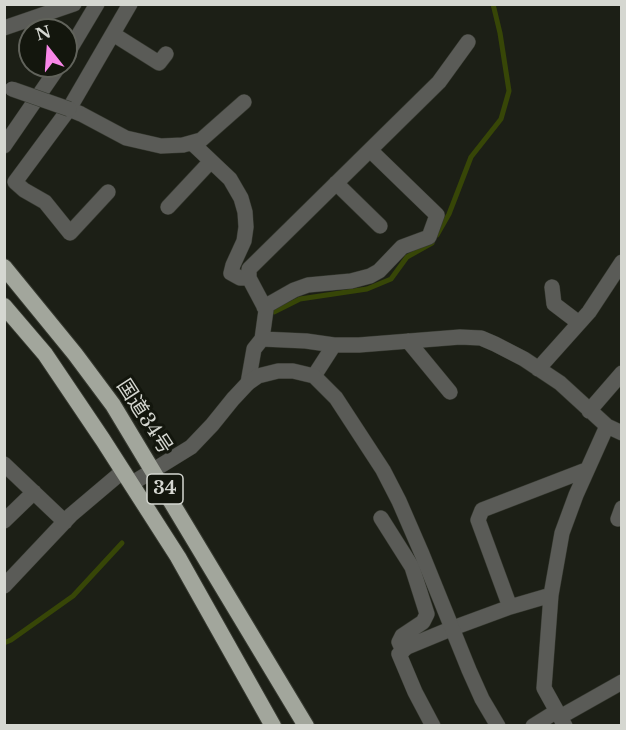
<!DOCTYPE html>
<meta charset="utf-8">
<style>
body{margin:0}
#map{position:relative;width:626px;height:730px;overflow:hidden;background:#1c1f16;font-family:"Libre Baskerville",serif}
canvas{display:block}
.frame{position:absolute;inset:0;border:6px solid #d5d7d1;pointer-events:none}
.north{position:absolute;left:18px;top:18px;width:60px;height:60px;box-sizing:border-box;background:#13160d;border:2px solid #61635b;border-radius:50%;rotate:343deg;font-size:16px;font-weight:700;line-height:24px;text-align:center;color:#d5d7d1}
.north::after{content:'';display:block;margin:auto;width:21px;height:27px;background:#f987e8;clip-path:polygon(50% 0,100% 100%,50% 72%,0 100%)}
</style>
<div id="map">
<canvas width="626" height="730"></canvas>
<div class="frame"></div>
<div class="north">N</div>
</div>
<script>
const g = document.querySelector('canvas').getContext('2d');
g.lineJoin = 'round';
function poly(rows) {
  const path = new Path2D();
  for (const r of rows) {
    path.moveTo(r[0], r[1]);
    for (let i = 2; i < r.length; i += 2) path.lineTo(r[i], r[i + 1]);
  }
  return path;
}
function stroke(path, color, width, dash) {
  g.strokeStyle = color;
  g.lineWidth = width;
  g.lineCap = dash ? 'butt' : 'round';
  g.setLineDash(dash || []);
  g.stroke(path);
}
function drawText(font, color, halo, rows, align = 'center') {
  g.font = font + ' "Libre Baskerville","Noto Sans JP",serif';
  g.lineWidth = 6;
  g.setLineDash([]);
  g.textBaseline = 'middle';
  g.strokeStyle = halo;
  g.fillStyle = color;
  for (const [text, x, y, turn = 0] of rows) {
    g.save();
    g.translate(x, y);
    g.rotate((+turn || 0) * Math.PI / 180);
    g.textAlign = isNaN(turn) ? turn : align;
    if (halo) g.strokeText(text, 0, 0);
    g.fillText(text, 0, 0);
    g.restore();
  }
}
stroke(poly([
 [437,235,449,214,471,157,501,119,509,91,500,33,493,4],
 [274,312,300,299,367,289,391,279,407,257,432,243],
 [4,643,11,640,73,596,122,543]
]), '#374607', 5);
const minor = poly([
 [4,28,74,4],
 [113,34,159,63,166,54],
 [69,109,81,114,126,138,161,146,183,145,201,140,244,102],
 [192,143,230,179,241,198,245,212,246,227,244,241,233,265,231,273,240,278,249,278],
 [336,183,380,226],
 [108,192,70,233,45,202,24,190,15,182,69,109,130,4],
 [168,207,211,161],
 [552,287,554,304,579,323],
 [264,307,294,290,308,285,351,281,370,276,379,271,402,247,429,237,437,215,370,150],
 [262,339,306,341,334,345],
 [408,341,450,392],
 [538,369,589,312,622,262],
 [314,376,334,345,359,345,460,337,481,338,495,344,524,359,560,383,607,426,622,433],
 [248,383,254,349,262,339,266,310,249,278,249,269,439,82,468,42],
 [589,411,622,373],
 [4,464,65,522],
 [381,518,412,567,427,614,423,622,402,636,399,642,403,651],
 [618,519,622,508],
 [4,521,34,492],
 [4,586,71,515,123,471],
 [551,595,544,688,565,726],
 [510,607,478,520,482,510,586,470],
 [560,717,622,682],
 [433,726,415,692,399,654,407,647,453,628,510,607,551,595,562,533,576,495,607,426],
 [533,726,557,711]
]);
const tertiary = poly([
 [66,56,97,4],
 [4,146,59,66],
 [131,484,191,447,212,425,233,399,248,383,258,376,278,371,293,371,314,376,336,398,383,470,399,501,422,554,469,670,482,699,498,726]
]);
const trunk = poly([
 [4,267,75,354,113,405,306,726],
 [4,306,45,354,103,440,178,557,273,726]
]);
stroke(minor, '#363930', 16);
stroke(tertiary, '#363930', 16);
stroke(trunk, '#363930', 18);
stroke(minor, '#5a5b57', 15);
stroke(tertiary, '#5a5b57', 15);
stroke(trunk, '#a2a69c', 16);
const minorBridge = poly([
 [12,89,69,109]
]);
stroke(minorBridge, '#363930', 16, []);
stroke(minorBridge, '#5a5b57', 15);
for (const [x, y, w] of [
 [165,489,36]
]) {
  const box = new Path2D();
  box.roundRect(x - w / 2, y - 15, w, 30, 4.5);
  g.fillStyle = '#13160d';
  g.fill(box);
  stroke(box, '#d5d7d1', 1.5);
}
drawText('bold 18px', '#d5d7d1', null, [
 ["34",165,489]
]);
drawText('20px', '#d5d7d1', '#13160d', [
 ["国道34号",144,417,57]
]);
</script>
